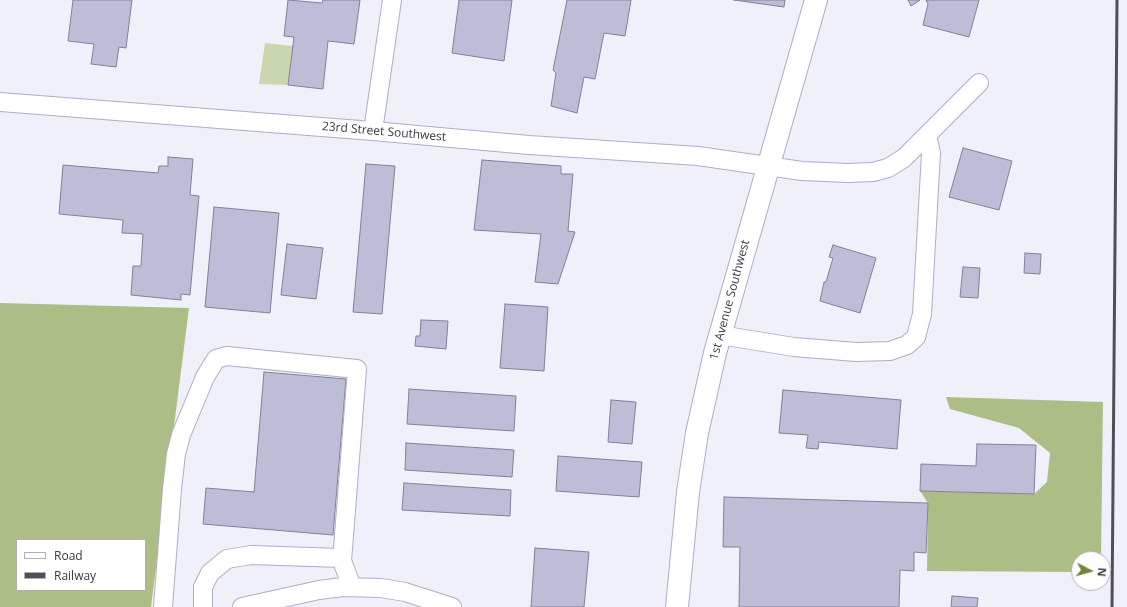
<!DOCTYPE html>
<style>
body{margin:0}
#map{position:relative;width:1127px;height:607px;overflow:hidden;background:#f0f0fb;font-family:"Open Sans",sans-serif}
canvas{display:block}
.legend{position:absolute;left:16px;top:539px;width:130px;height:52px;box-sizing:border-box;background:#fff;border:1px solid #b0b0b4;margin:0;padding:5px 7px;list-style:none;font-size:12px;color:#3a3944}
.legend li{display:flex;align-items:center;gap:8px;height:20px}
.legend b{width:20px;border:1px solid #b0b0b4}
.north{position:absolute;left:1071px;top:551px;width:40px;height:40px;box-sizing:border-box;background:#fff;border:1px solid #b0b0b4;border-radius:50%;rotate:96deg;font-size:11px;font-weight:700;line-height:16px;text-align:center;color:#3a3944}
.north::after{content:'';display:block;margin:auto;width:14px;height:18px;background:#718637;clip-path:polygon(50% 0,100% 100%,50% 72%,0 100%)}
</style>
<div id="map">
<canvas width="1127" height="607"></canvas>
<ul class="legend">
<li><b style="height:5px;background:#fff"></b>Road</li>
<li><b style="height:5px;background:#4f4e59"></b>Railway</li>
</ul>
<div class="north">N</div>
</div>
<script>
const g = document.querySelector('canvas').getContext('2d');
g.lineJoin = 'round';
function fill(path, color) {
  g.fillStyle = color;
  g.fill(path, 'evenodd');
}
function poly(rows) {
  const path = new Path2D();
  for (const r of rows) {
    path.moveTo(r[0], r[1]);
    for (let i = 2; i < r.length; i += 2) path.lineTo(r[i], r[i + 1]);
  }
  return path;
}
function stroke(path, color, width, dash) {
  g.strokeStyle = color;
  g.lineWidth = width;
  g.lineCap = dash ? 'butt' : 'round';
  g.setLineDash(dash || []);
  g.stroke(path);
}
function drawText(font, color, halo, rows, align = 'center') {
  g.font = font + ' "Open Sans",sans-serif';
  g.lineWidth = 3;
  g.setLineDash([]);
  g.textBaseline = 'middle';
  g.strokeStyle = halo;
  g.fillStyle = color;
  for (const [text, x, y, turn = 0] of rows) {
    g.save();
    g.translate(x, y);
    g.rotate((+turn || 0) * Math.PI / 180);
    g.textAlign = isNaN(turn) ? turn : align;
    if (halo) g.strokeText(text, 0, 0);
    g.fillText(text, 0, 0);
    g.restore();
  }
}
fill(poly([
 [265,43,293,46,288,85,259,84]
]), '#cad6b0');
fill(poly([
 [0,303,189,308,151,607,0,607],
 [17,540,145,540,145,590,17,590],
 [946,397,1103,402,1101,559,1079,559,1079,572,927,571,928,503,920,491,1034,494,1047,482,1050,453,1019,428,950,409]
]), '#acbe85');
const building = poly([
 [73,0,132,0,126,48,119,47,116,67,91,64,94,44,68,41,73,0],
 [288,0,322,3,323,0,360,0,354,44,328,41,323,89,288,85,294,37,284,36,288,0],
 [459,0,512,0,504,61,452,53,459,0],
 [567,0,631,0,625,36,604,33,595,79,584,77,577,113,551,106,556,73,553,70,567,0],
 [734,0,785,0,784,7,734,0],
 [908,0,920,0,911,6,908,0],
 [926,0,979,0,969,37,923,25,928,4,926,0],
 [963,148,1012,161,999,210,949,197,963,148],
 [168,157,193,159,190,195,199,196,190,295,181,294,181,300,131,295,133,266,141,266,143,234,122,233,123,220,59,214,63,165,158,173,159,166,168,166,168,157],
 [482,160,561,166,561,174,573,174,568,231,575,232,558,284,535,282,541,234,474,230,482,160],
 [366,164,395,166,382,314,353,312,366,164],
 [214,207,279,213,270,313,205,307,214,207],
 [287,244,323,248,316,299,281,295,287,244],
 [833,245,876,258,860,313,820,301,824,282,826,282,833,258,829,257,833,245],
 [1025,253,1041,254,1040,274,1024,273,1025,253],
 [963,267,980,268,978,298,960,297,963,267],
 [505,304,548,307,544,371,500,368,505,304],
 [421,320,448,321,446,349,415,346,416,336,420,336,421,320],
 [264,372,346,379,333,535,203,524,206,488,254,492,264,372],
 [409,389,516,396,514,431,407,424,409,389],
 [783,390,901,400,897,449,819,442,818,449,806,448,808,435,779,433,783,390],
 [611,400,636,402,632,444,608,442,611,400],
 [406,443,514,450,512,477,405,470,406,443],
 [977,444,1036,445,1034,494,920,491,921,464,976,466,977,444],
 [558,456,642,462,639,497,556,491,558,456],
 [404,483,511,490,510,516,402,510,404,483],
 [724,497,928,503,926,553,914,552,914,571,900,570,899,607,739,607,740,547,723,547,724,497],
 [535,548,589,552,584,607,531,607,535,548],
 [952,596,978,598,977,607,951,607,952,596]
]);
fill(building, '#bebdd8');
stroke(building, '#818098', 1);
const minor = poly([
 [0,102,373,131,529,145,698,156,802,171,848,173,873,172,888,168,904,158,979,83],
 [373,131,392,0],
 [720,335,794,347,856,352,890,351,907,345,916,337,922,314,931,153,927,135],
 [163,607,172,489,176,454,181,435,205,377,216,359,227,356,357,369,342,561,352,587],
 [203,607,203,587,210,573,227,559,251,555,342,558],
 [242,607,319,590,343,587,381,588,405,592,452,607]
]);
const major = poly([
 [677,607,688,492,697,433,715,353,816,0]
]);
stroke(minor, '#aeadc7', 20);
stroke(major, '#aeadc7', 24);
stroke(minor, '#fff', 18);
stroke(major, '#fff', 22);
stroke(poly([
 [1112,607,1117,0]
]), '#4f4e59', 3);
drawText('12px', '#3a3944', '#fff', [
 ["23rd Street Southwest",384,132,5],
 ["1st Avenue Southwest",730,300,-75]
]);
</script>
